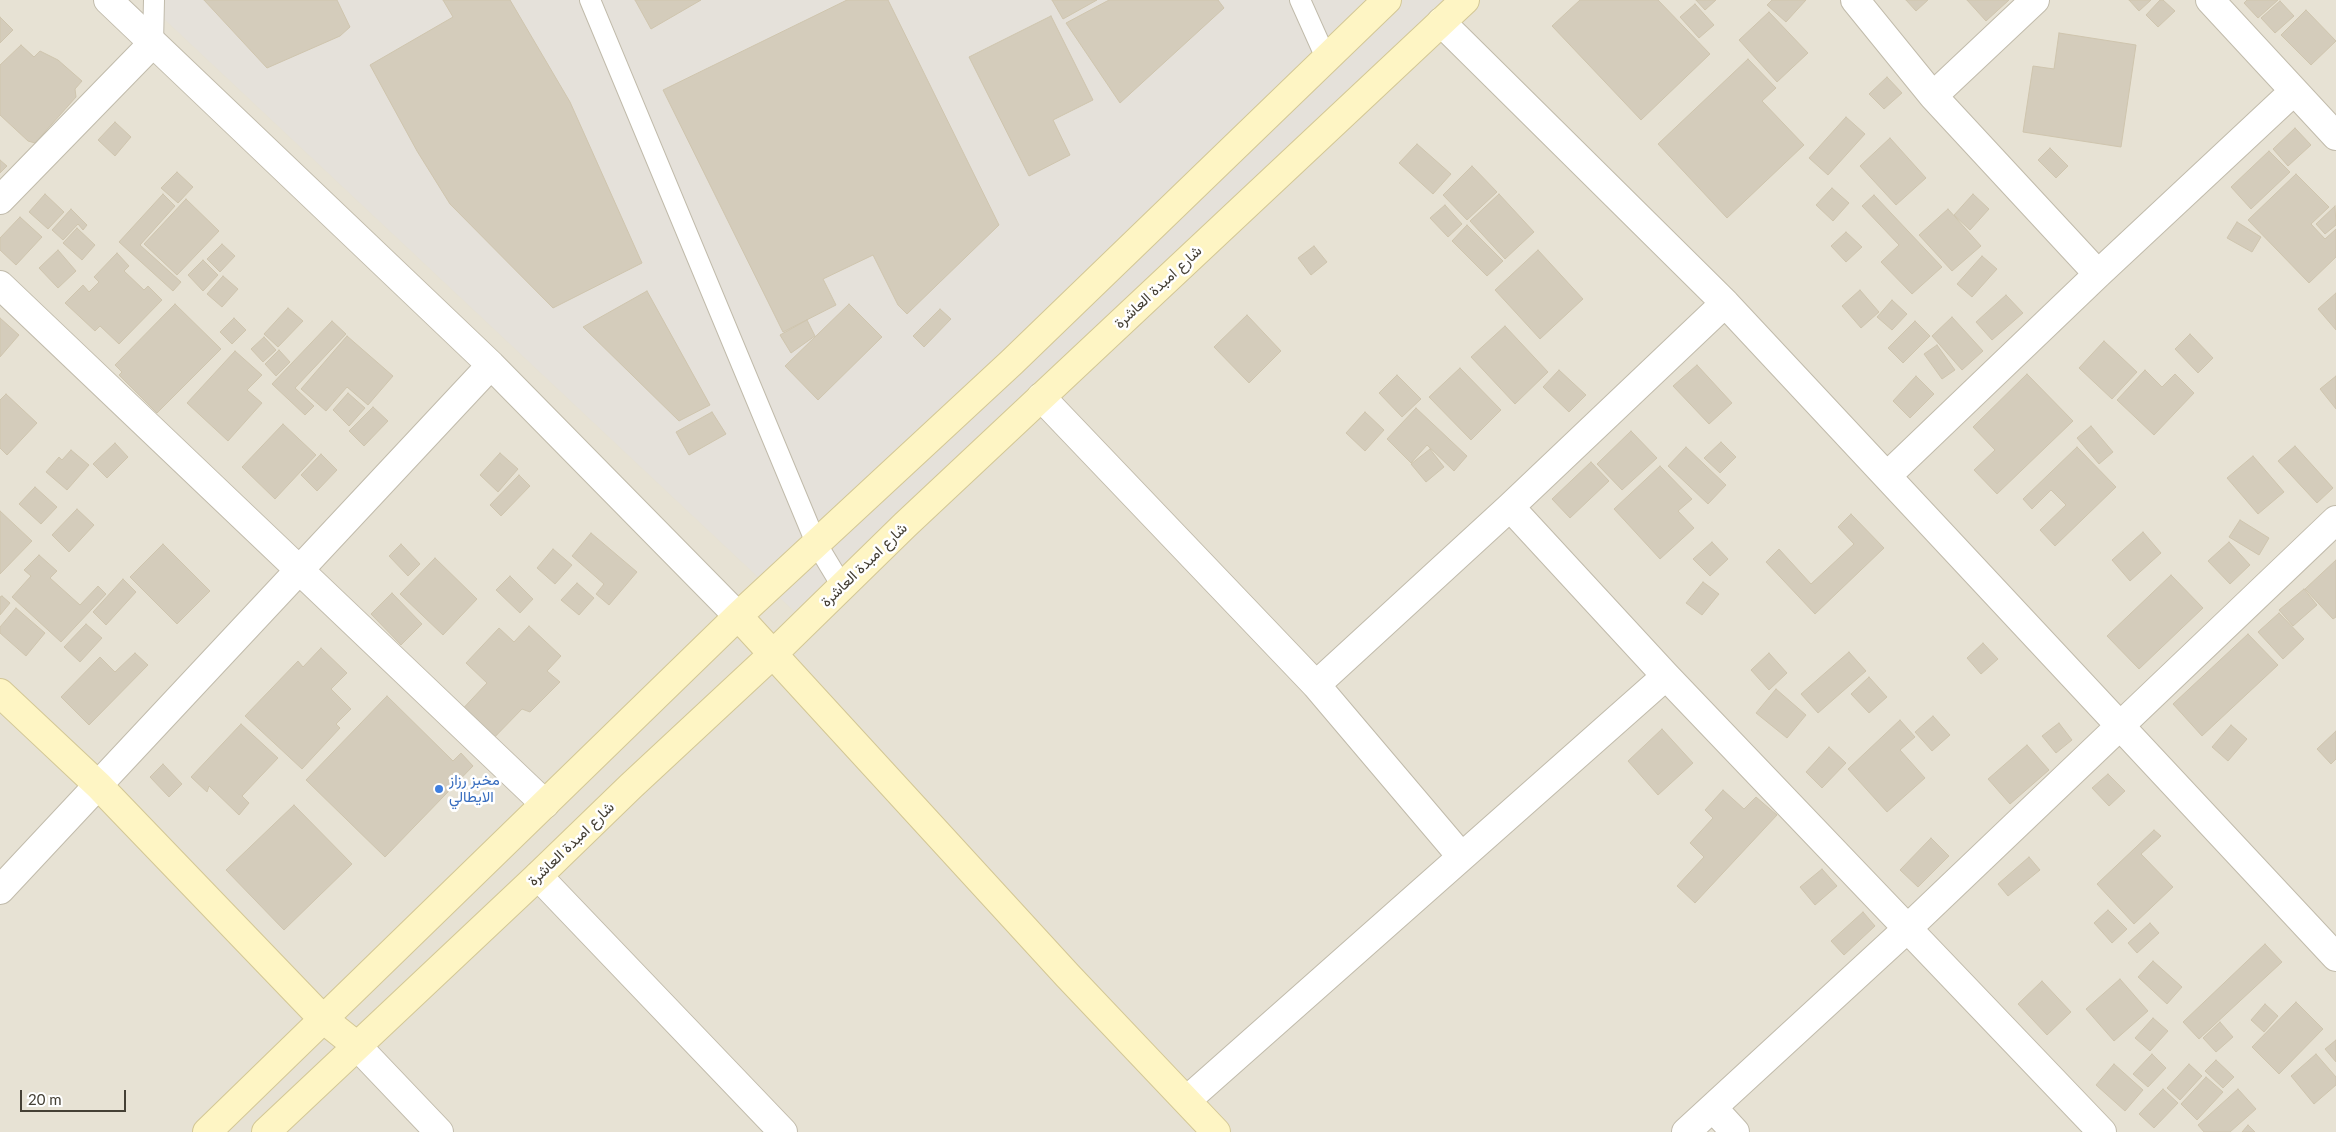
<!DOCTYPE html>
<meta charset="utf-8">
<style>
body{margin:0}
#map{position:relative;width:2336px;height:1132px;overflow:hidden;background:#f3f0e6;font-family:Lato,sans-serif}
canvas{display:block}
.scale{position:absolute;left:20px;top:1090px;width:106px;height:22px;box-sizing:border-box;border:2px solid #454035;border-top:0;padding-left:6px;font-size:15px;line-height:18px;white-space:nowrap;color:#454035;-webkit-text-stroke:4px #fff;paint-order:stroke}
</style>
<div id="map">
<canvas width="2336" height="1132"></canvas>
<div class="scale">20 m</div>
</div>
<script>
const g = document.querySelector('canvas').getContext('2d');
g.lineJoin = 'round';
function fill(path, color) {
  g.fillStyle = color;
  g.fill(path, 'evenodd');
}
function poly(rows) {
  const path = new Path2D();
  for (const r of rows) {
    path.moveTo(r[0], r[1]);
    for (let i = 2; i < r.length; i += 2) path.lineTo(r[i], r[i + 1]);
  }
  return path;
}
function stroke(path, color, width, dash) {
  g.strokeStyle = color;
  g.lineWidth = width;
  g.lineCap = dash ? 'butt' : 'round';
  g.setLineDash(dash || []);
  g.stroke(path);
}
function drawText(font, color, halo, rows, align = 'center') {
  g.font = font + ' Lato,Vazirmatn,sans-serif';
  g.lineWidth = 5;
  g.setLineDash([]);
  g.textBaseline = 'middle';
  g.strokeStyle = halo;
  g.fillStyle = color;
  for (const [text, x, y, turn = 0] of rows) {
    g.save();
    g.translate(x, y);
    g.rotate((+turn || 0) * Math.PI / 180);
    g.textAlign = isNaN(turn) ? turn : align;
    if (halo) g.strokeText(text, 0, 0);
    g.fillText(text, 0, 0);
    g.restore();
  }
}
fill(poly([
 [0,0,2336,0,2336,1132,0,1132]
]), '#e7e2d4');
fill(poly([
 [144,0,1474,0,810,626]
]), '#e5e1da');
const building = poly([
 [204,0,337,0,350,27,340,36,267,68,204,0],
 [443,0,510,0,570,102,642,263,553,308,450,204,417,151,370,65,453,17,443,0],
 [635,0,701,0,651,29,635,0],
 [847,0,888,0,999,225,907,314,898,305,873,255,823,279,836,305,783,332,663,90,847,0],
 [1052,0,1097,0,1063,19,1052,0],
 [1109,0,1218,0,1224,8,1120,103,1066,23,1109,0],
 [1580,0,1658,0,1710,54,1641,120,1552,26,1580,0],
 [1696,0,1716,0,1705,10,1696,0],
 [1772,0,1806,0,1786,22,1767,5,1772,0],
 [1906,0,1928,0,1916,11,1906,0],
 [1967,0,2009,0,1986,21,1967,0],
 [2129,0,2151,0,2139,11,2129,0],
 [2160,0,2163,0,2175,11,2158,27,2146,15,2160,0],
 [2247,0,2278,0,2258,18,2244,3,2247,0],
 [2280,1,2294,16,2275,33,2261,18,2280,1],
 [1695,4,1714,25,1699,38,1680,17,1695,4],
 [2306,10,2336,41,2311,65,2281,35,2306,10],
 [1769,12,1808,53,1777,82,1739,40,1769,12],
 [1051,16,1093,100,1053,120,1070,155,1029,176,969,57,1051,16],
 [0,17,13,30,0,43,0,17],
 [2059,33,2136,45,2121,147,2023,132,2033,66,2054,69,2059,33],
 [21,45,34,57,40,51,58,60,82,81,75,89,76,97,35,143,28,141,0,115,0,65,21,45],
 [1748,59,1776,88,1762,101,1804,145,1727,218,1658,144,1748,59],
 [1887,77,1902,93,1884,109,1869,94,1887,77],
 [1846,117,1865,134,1828,175,1809,158,1846,117],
 [115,122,131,137,115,156,98,140,115,122],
 [2295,128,2311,145,2288,166,2273,149,2295,128],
 [1890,138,1926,178,1896,205,1860,166,1890,138],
 [1417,144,1451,174,1433,194,1399,163,1417,144],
 [2050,148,2068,166,2056,178,2038,160,2050,148],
 [2269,151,2290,172,2251,209,2231,187,2269,151],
 [0,160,7,166,0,173,0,160],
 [1472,166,1497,192,1467,220,1443,195,1472,166],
 [177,172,193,187,178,203,161,188,177,172],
 [2296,174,2329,207,2311,224,2325,239,2336,229,2336,257,2309,283,2248,220,2296,174],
 [1832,188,1849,203,1833,221,1816,205,1832,188],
 [45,194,64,212,48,229,29,212,45,194],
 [163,194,175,206,140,245,181,282,173,291,119,242,163,194],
 [1499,194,1534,232,1505,259,1470,221,1499,194],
 [1973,194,1989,209,1970,230,1954,215,1973,194],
 [1874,195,1942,267,1912,294,1881,262,1899,245,1862,206,1874,195],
 [186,199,219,231,177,275,144,244,186,199],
 [1445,205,1462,224,1448,237,1430,218,1445,205],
 [2335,206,2336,225,2325,234,2316,224,2335,206],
 [71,209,87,225,83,230,78,224,63,240,52,230,71,209],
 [1948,209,1981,246,1952,271,1919,235,1948,209],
 [20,217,42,237,16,265,0,250,0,238,20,217],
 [2237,222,2261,237,2252,252,2227,238,2237,222],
 [1467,225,1503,261,1487,276,1452,241,1467,225],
 [77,228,95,245,82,260,63,243,77,228],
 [1846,232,1862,247,1846,262,1831,246,1846,232],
 [222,244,235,256,220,272,207,259,222,244],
 [1314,246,1327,262,1311,275,1298,258,1314,246],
 [58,250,76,271,58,288,39,268,58,250],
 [1538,250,1583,299,1540,339,1495,290,1538,250],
 [117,253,129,266,124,271,144,290,148,286,162,300,119,344,100,326,95,331,65,303,83,285,89,292,99,282,94,277,117,253],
 [1982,256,1997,269,1972,297,1957,284,1982,256],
 [203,260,218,275,203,291,188,275,203,260],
 [223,276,238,289,222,307,207,294,223,276],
 [1860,290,1879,312,1861,328,1842,306,1860,290],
 [647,291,710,405,679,421,583,327,647,291],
 [2336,293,2336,330,2318,309,2336,293],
 [2006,295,2023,313,1992,340,1976,322,2006,295],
 [1892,300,1907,314,1892,330,1877,317,1892,300],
 [175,304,221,349,157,413,119,375,122,372,115,365,175,304],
 [849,304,882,337,818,400,785,366,849,304],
 [288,308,303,321,278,347,264,334,288,308],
 [940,309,951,319,924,347,913,336,940,309],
 [1247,315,1281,351,1249,383,1214,347,1247,315],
 [1952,317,1983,351,1962,370,1932,336,1952,317],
 [0,318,19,335,0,357,0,318],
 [234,318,246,330,232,344,220,332,234,318],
 [807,320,815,336,791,353,780,335,807,320],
 [332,321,346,334,295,388,314,406,305,415,272,384,332,321],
 [1915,321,1930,336,1903,363,1888,348,1915,321],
 [1505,326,1548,372,1515,404,1471,357,1505,326],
 [2190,334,2213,358,2198,373,2175,349,2190,334],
 [347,336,393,376,368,405,347,387,326,411,301,389,347,336],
 [264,337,276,350,263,362,251,349,264,337],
 [2104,341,2137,372,2112,399,2079,368,2104,341],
 [1937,345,1955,370,1942,379,1924,354,1937,345],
 [279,350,290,362,276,376,265,364,279,350],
 [235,351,262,375,247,390,262,403,228,441,187,403,235,351],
 [1697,365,1732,403,1709,424,1673,386,1697,365],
 [1460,368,1501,410,1471,440,1429,397,1460,368],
 [1559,370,1586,395,1569,412,1543,387,1559,370],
 [2145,370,2162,387,2175,374,2194,393,2154,435,2117,400,2145,370],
 [2027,374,2073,421,1997,494,1974,470,1995,450,1973,427,2027,374],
 [1397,375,1421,399,1402,417,1379,393,1397,375],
 [1916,376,1934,394,1910,418,1893,401,1916,376],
 [2336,376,2336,409,2320,389,2336,376],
 [348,393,365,408,349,426,333,410,348,393],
 [6,394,37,423,7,455,0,448,0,400,6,394],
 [373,407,388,421,364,446,349,431,373,407],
 [1416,408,1467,456,1454,471,1427,445,1411,463,1387,439,1416,408],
 [712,412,726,434,689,455,676,432,712,412],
 [1365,412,1384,430,1365,451,1346,433,1365,412],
 [283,424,316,455,275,499,242,467,283,424],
 [2091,426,2113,452,2099,464,2077,438,2091,426],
 [1631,431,1657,458,1622,490,1597,464,1631,431],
 [1721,442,1736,457,1720,473,1704,458,1721,442],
 [115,443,128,457,107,478,93,464,115,443],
 [2295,446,2333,488,2317,503,2278,461,2295,446],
 [1686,447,1726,485,1708,504,1668,466,1686,447],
 [2077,447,2116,487,2055,546,2040,530,2066,505,2051,490,2032,509,2023,499,2077,447],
 [1430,449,1444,467,1426,482,1411,464,1430,449],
 [71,450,89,465,67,490,46,472,59,457,62,460,71,450],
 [500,453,518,469,498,492,480,475,500,453],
 [321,454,337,470,317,491,301,475,321,454],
 [2253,456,2284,492,2258,514,2227,478,2253,456],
 [1591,462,1609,481,1570,518,1552,499,1591,462],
 [1660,466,1692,499,1678,511,1694,528,1660,559,1614,509,1660,466],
 [519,475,530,486,501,516,490,505,519,475],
 [35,487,57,507,41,524,19,504,35,487],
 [77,509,94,525,69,552,52,535,77,509],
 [0,511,32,541,0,574,0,511],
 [1851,514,1884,548,1815,614,1766,562,1779,549,1811,584,1854,544,1838,527,1851,514],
 [2240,520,2269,538,2259,555,2229,537,2240,520],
 [2143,532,2161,553,2130,581,2112,560,2143,532],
 [591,533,637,572,609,605,596,594,604,584,572,556,591,533],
 [1712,542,1728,559,1710,576,1693,559,1712,542],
 [2229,542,2250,565,2230,584,2208,561,2229,542],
 [163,544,210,591,177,624,130,577,163,544],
 [401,544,420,564,408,576,389,556,401,544],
 [553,549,572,565,555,584,537,568,553,549],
 [39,555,57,571,50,578,80,605,98,586,106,594,61,642,12,597,31,576,24,570,39,555],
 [435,558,477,599,443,635,400,594,435,558],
 [2336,560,2336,617,2333,619,2305,589,2336,560],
 [2171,575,2203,608,2139,669,2107,636,2171,575],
 [510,576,533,599,520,613,496,590,510,576],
 [123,579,136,592,106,625,93,612,123,579],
 [1703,582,1719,594,1702,615,1686,603,1703,582],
 [577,583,594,598,579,615,561,600,577,583],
 [2304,589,2317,605,2293,626,2279,610,2304,589],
 [392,593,422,624,401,645,371,614,392,593],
 [2,596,10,603,0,615,0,597,2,596],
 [16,608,45,633,26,656,0,633,0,627,16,608],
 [2279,613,2304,639,2283,659,2258,632,2279,613],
 [86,624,102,638,80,662,64,647,86,624],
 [529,626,561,656,547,671,560,682,530,712,522,709,486,746,456,716,487,683,466,663,499,628,514,642,529,626],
 [2248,634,2278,665,2202,736,2173,704,2248,634],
 [1983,643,1998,659,1981,674,1967,658,1983,643],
 [321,648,347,673,331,689,351,709,336,724,340,728,302,769,245,716,298,661,303,667,321,648],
 [1849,652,1866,671,1818,713,1801,694,1849,652],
 [135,653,148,665,89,725,61,697,100,657,115,672,135,653],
 [1769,653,1787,673,1769,690,1751,670,1769,653],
 [1869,677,1887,697,1869,713,1851,694,1869,677],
 [1776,689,1806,715,1787,738,1756,713,1776,689],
 [387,696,453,761,461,753,473,766,385,857,306,780,387,696],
 [1933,716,1950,735,1932,751,1915,732,1933,716],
 [1900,720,1915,737,1900,750,1925,778,1887,812,1848,769,1900,720],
 [2059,723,2072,740,2056,753,2042,736,2059,723],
 [241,724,278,758,242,796,249,803,239,815,209,786,207,792,191,777,241,724],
 [2231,725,2247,739,2228,761,2212,747,2231,725],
 [1662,729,1693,763,1658,795,1628,761,1662,729],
 [2336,731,2336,759,2331,764,2317,749,2336,731],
 [2027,745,2049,770,2010,804,1988,779,2027,745],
 [1829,747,1846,763,1822,788,1806,772,1829,747],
 [163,764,182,784,169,797,150,777,163,764],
 [2108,774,2125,791,2109,806,2092,788,2108,774],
 [1723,790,1744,809,1756,797,1777,815,1695,903,1677,886,1704,857,1690,843,1713,818,1705,810,1723,790],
 [294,805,352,864,284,930,226,870,294,805],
 [2154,830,2161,836,2141,854,2173,887,2134,924,2097,884,2154,830],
 [1931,838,1949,856,1918,887,1900,870,1931,838],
 [2029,857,2040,870,2008,896,1998,884,2029,857],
 [1822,869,1837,886,1815,905,1800,887,1822,869],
 [2108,910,2127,929,2112,943,2094,923,2108,910],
 [1863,912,1875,926,1844,955,1831,941,1863,912],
 [2150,923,2159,933,2137,953,2128,943,2150,923],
 [2265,944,2282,962,2199,1039,2183,1022,2265,944],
 [2153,961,2182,987,2167,1004,2138,977,2153,961],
 [2120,979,2148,1011,2114,1041,2086,1009,2120,979],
 [2042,981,2071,1012,2047,1035,2018,1004,2042,981],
 [2296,1002,2323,1029,2279,1074,2252,1047,2296,1002],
 [2265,1004,2278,1016,2264,1032,2251,1020,2265,1004],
 [2153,1018,2168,1031,2150,1051,2135,1038,2153,1018],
 [2220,1022,2233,1037,2216,1052,2203,1038,2220,1022],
 [2336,1040,2336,1062,2325,1049,2336,1040],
 [2152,1054,2166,1068,2148,1087,2133,1074,2152,1054],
 [2316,1054,2336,1077,2336,1085,2314,1104,2291,1076,2316,1054],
 [2216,1060,2234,1077,2223,1088,2205,1071,2216,1060],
 [2114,1064,2143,1090,2125,1111,2096,1085,2114,1064],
 [2189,1064,2202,1076,2180,1100,2167,1088,2189,1064],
 [2206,1077,2223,1092,2197,1120,2181,1104,2206,1077],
 [2163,1089,2178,1103,2154,1128,2139,1114,2163,1089],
 [2238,1089,2256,1109,2230,1132,2204,1132,2198,1125,2238,1089],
 [2248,1125,2255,1132,2242,1132,2248,1125]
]);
fill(building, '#d4ccbb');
stroke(building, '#cfc5ae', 1);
const lane = poly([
 [590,0,816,543,842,586],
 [1300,0,1326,58],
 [153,43,154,0]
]);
const street = poly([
 [108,0,491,365,738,616],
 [1855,0,1933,96,2098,274],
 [2210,0,2336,136],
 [1441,22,1725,303,2336,957],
 [1933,96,2035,0],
 [0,200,153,43],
 [0,285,545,804],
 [1041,397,1316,685,1461,856],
 [1888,475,2098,274,2294,91],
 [1510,507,1666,676,2102,1132],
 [1316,685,1510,507,1725,303],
 [538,876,783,1132],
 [0,890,491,365],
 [357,1046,439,1132],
 [1187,1100,1666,676],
 [1713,1108,1735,1132],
 [1686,1132,1908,928,2336,520]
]);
const secondary = poly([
 [738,616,1068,976,1216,1132],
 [0,693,99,786,322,1018,357,1046],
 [207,1132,738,616,1012,362,1387,0],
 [266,1132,538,876,631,786,773,654,905,525,1465,0]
]);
stroke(lane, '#c1bbab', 22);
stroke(street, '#c1bbab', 30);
stroke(secondary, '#d3c795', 30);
stroke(lane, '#fff', 20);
stroke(street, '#fff', 28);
stroke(secondary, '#fef5c4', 28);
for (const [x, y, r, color] of [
 [439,789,5,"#3f7fe0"]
]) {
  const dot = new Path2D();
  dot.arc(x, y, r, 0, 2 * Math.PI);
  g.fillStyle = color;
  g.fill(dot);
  stroke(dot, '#fff', 2);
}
drawText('15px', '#454035', '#fff', [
 ["شارع امبدة العاشرة",1158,287,-43],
 ["شارع امبدة العاشرة",864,565,-44],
 ["شارع امبدة العاشرة",571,844,-44]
]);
drawText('15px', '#366cbe', '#fff', [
 ["مخبز رزاز",449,780],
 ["الايطالي",449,797]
], 'left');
</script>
